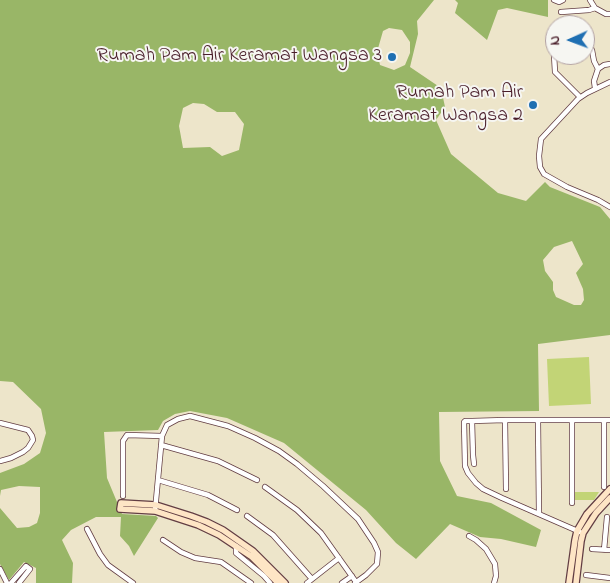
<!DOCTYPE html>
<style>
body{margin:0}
#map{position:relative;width:610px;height:583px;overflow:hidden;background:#ede5ca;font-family:"Indie Flower",sans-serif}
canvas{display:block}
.north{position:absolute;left:545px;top:15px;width:50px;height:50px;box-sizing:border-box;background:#f6f6f2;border:1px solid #b1a0a2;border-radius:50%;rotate:268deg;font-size:14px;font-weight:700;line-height:20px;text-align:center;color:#4a1f2b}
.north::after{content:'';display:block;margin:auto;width:18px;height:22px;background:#1f6fb2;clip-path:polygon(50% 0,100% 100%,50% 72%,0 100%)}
</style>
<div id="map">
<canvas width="610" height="583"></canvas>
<div class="north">N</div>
</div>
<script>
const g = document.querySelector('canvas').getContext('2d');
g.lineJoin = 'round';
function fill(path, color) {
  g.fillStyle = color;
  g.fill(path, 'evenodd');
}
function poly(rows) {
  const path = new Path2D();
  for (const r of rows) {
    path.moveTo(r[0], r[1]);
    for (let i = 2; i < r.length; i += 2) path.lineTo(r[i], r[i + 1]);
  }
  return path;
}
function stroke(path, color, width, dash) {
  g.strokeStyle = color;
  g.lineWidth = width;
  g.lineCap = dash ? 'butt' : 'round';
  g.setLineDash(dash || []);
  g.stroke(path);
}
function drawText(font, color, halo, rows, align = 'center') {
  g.font = font + ' "Indie Flower",sans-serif';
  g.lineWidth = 4;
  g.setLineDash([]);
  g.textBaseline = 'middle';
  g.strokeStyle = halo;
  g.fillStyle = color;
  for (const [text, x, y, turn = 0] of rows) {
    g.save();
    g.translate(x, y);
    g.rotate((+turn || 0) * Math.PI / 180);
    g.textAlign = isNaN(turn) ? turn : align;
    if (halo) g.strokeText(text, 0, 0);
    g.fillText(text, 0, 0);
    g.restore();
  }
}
fill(poly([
 [589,357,591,404,549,406,547,359],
 [572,492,599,492,594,500,572,500]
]), '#c2d476');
fill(poly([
 [0,0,434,0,417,21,418,34,410,67,441,88,445,107,436,120,451,154,498,193,526,201,545,182,550,187,600,207,610,219,610,335,538,344,539,411,439,412,440,461,457,496,491,503,541,530,536,547,501,539,480,537,450,524,416,559,396,543,366,510,284,443,227,418,190,411,175,414,163,421,158,430,104,432,107,478,122,514,156,516,158,518,134,556,129,546,120,536,121,517,96,517,71,530,62,540,73,563,72,583,36,583,36,568,24,562,9,580,0,564,0,508,17,528,29,527,37,523,40,513,40,487,19,486,1,490,0,496,0,473,24,464,40,453,46,433,41,409,13,382,0,381],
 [389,28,402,30,410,42,410,53,405,65,394,70,380,65,377,52,383,31],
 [193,103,204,104,217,112,235,112,244,124,239,150,222,156,210,147,183,148,179,126,183,108],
 [572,241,583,264,576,273,583,289,584,300,581,305,574,305,556,297,553,290,553,282,545,271,543,260,554,247],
 [455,0,548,0,548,17,507,8,498,10,487,40,455,13,458,3]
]), '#99b667');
const street = poly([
 [554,0,559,2,563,0],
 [590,0,595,8,606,14,610,14],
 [561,12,589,10,595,8],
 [553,37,555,72,580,97],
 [585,50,592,50,594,61,598,69],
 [610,82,587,93,578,99,541,139,539,156,540,167,544,174,567,187,598,200,610,207],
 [595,88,594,81,598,69,604,65,610,64],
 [505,420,506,489],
 [538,420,539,514],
 [572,420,572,503],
 [472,421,473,455,474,464],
 [0,423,28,430,32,436,33,440,28,448,23,452,11,458,0,461],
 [161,445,218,461,257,480],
 [158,480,208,495,237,510],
 [265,487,297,510,321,533,356,582],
 [604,487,604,420],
 [123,496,123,441,127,435,162,436],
 [155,511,162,436,167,425,178,419,190,416,228,426,255,438,279,451,297,464,323,486,358,519,374,543,378,552,377,564,366,575,355,583],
 [247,516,273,535,312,579],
 [87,529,100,554,108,565,133,583],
 [580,532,502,498,483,489,476,483,468,473,465,466,464,422,465,421,472,421,505,420,610,420],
 [469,536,476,540,486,549,495,564,496,576,494,583],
 [163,540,181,552,195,558,221,562,251,583],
 [236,546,236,553,264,576,270,583],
 [592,549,610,550],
 [604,550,607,517],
 [0,569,7,583],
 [586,575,610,578],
 [11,583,26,566,30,569,19,583],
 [307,583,339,558],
 [342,583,352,576]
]);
const secondary = poly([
 [278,583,252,557,219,535,198,525,155,511,120,509,121,503,156,505,191,516,207,522,223,530,253,551,285,583],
 [569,583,575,540,577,531,587,514,610,489],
 [576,583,581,541,583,533,596,513,610,498]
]);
stroke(street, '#623d43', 6);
stroke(secondary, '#623d43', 8);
stroke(street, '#fff', 4.5);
stroke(secondary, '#fee5c5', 5.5);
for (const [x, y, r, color] of [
 [392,57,5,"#1f6fb2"],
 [533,105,5,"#1f6fb2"]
]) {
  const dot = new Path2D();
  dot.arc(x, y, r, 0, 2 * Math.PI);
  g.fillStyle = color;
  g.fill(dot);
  stroke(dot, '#f6f6f2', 2);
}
drawText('20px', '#4a1f2b', '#f6f6f2', [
 ["Rumah Pam Air Keramat Wangsa 3",382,57],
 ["Rumah Pam Air",523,94],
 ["Keramat Wangsa 2",523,117]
], 'right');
</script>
